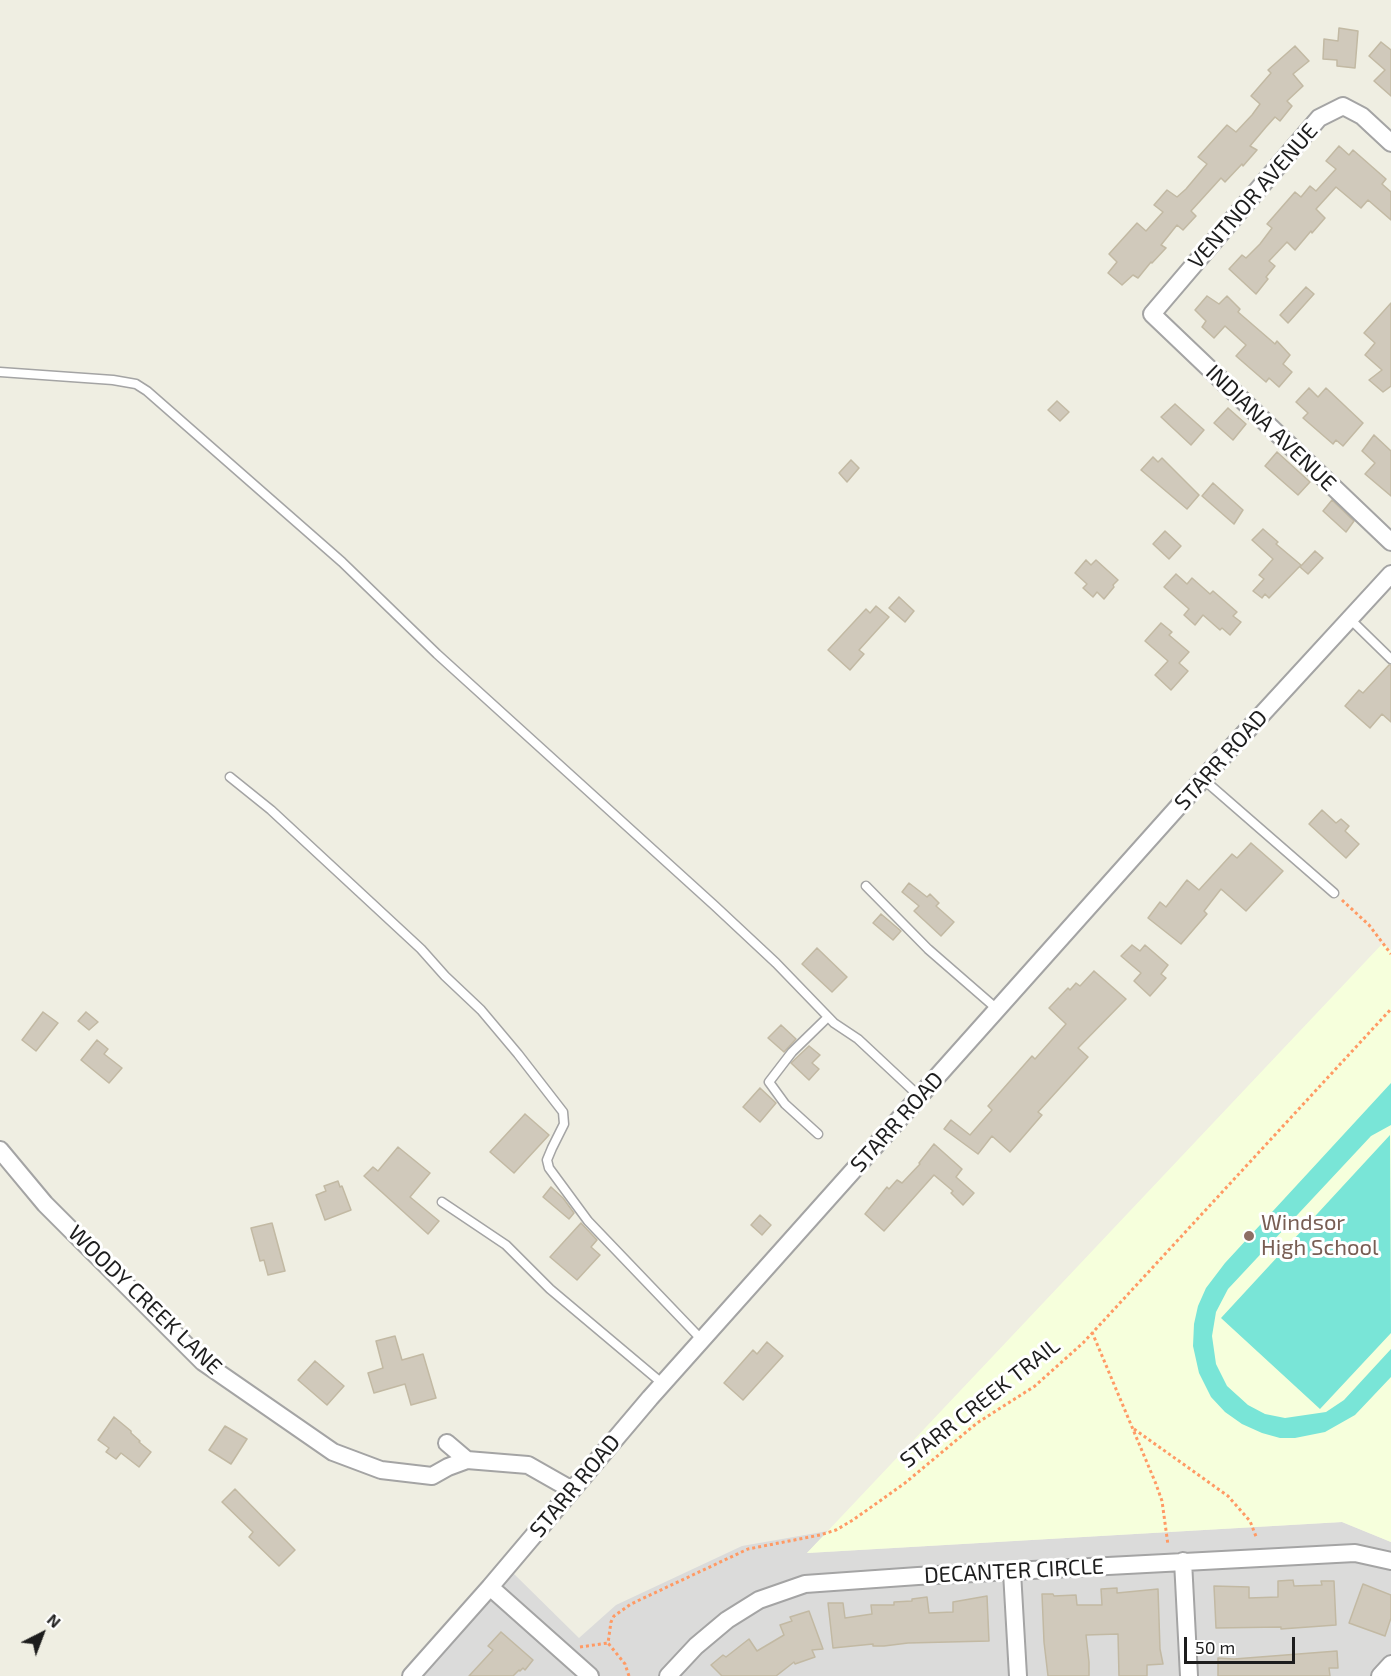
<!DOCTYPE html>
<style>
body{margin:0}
#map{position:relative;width:1391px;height:1676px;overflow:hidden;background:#efeee2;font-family:"Exo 2",sans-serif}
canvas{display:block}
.north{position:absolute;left:12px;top:1604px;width:60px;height:60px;-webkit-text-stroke:4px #fff;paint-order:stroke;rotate:42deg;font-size:16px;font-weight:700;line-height:24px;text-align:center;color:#1d1d1d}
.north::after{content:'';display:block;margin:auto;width:21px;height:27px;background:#1d1d1d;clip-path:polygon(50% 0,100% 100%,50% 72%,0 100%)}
.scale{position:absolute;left:1184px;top:1637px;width:111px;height:27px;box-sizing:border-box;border:3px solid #1d1d1d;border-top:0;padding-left:8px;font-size:18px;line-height:21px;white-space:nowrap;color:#1d1d1d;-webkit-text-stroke:4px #fff;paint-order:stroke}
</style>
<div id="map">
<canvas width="1391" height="1676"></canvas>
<div class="north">N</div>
<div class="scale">50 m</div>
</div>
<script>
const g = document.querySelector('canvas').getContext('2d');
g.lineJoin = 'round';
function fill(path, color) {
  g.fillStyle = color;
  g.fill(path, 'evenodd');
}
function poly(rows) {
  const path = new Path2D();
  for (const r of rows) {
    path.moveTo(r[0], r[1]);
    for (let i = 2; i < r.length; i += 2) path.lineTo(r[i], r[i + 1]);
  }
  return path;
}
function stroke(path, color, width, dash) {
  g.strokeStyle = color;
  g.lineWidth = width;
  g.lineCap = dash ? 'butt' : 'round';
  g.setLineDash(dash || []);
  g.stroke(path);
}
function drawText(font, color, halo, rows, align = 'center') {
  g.font = font + ' "Exo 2",sans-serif';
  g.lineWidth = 6;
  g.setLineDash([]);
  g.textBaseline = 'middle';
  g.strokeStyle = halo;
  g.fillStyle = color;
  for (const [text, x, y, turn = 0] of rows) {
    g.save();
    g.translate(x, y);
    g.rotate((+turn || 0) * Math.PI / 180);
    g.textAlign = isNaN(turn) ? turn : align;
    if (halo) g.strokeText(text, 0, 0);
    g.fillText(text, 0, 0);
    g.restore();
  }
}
fill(poly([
 [1342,1522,1391,1542,1391,1676,420,1676,512,1572,579,1638,616,1605,742,1546,828,1531,807,1553]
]), '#dbdbda');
fill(poly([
 [1383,943,1391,950,1391,1542,1342,1522,807,1553]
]), '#f6ffdc');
fill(poly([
 [1391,1083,1391,1125,1371,1136,1228,1289,1216,1312,1212,1336,1216,1364,1227,1386,1248,1405,1265,1414,1285,1418,1326,1412,1344,1400,1391,1349,1391,1377,1355,1415,1325,1432,1295,1438,1280,1438,1262,1433,1242,1424,1225,1412,1211,1397,1199,1373,1193,1346,1194,1324,1198,1306,1206,1288,1225,1263],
 [1390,1135,1391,1333,1320,1409,1221,1318]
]), '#79e5d7');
const building = poly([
 [1339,28,1358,31,1355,68,1337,66,1337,60,1323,59,1324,39,1338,41,1339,28],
 [1381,42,1391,50,1391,96,1374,81,1385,70,1369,56,1381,42],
 [1295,46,1309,61,1293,74,1303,86,1287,101,1292,106,1280,121,1275,117,1266,127,1250,146,1257,150,1243,166,1242,164,1225,182,1221,178,1191,211,1196,216,1183,230,1177,225,1161,245,1166,248,1152,263,1151,262,1138,278,1133,275,1122,285,1108,273,1117,262,1109,254,1137,223,1146,231,1163,212,1154,205,1167,190,1177,197,1186,189,1207,164,1198,157,1227,125,1236,132,1252,115,1260,104,1251,96,1271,73,1268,70,1295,46],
 [1339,146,1349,155,1353,150,1386,179,1382,184,1391,192,1391,220,1368,200,1361,208,1336,187,1316,209,1325,218,1312,233,1311,231,1295,250,1287,242,1269,261,1275,266,1266,277,1268,279,1256,294,1229,269,1242,255,1246,258,1260,244,1272,228,1267,224,1295,192,1301,197,1310,186,1316,191,1336,169,1326,161,1339,146],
 [1306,287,1314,294,1288,323,1280,315,1306,287],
 [1207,296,1219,304,1227,296,1240,309,1238,312,1275,344,1277,341,1290,355,1283,364,1292,372,1279,387,1269,378,1266,382,1236,356,1246,345,1225,326,1214,338,1202,327,1206,321,1195,310,1207,296],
 [1391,303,1391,386,1383,392,1369,380,1382,370,1365,355,1375,343,1364,333,1391,303],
 [1309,388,1318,397,1326,388,1363,423,1343,446,1336,440,1333,444,1303,418,1308,413,1296,402,1309,388],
 [1057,401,1069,412,1060,421,1048,410,1057,401],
 [1175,404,1204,430,1191,445,1161,417,1175,404],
 [1228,408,1246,424,1233,440,1214,423,1228,408],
 [1374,435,1391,451,1391,496,1365,474,1375,463,1362,451,1374,435],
 [1277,452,1310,482,1298,495,1265,466,1277,452],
 [1153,457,1158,462,1162,458,1199,495,1187,509,1141,470,1153,457],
 [851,460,859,468,847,482,839,473,851,460],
 [1213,483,1243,510,1234,524,1202,496,1213,483],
 [1332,500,1354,521,1346,532,1323,511,1332,500],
 [1263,529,1278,542,1276,544,1301,565,1269,598,1265,594,1262,598,1253,591,1264,579,1259,575,1273,559,1252,540,1263,529],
 [1165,531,1181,546,1169,559,1153,544,1165,531],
 [1315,551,1323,558,1308,574,1300,567,1315,551],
 [1086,560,1091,565,1096,560,1118,580,1113,585,1114,587,1104,599,1097,592,1093,597,1083,588,1087,584,1075,573,1086,560],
 [1176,574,1187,584,1192,578,1210,594,1213,591,1237,612,1233,616,1241,622,1230,635,1222,628,1220,630,1203,615,1195,625,1184,615,1189,609,1164,587,1176,574],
 [899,597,914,611,905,622,889,608,899,597],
 [876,606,889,617,859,650,864,654,850,670,828,650,866,609,870,613,876,606],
 [1161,623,1172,632,1169,635,1189,652,1179,663,1188,671,1171,690,1155,675,1168,661,1145,641,1161,623],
 [1389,665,1391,665,1391,722,1382,714,1370,728,1345,706,1359,690,1363,693,1389,665],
 [1322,810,1336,823,1341,819,1349,826,1345,831,1359,844,1346,858,1309,824,1322,810],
 [1251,843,1283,871,1246,911,1221,889,1204,911,1207,914,1181,944,1148,918,1160,902,1166,907,1187,880,1199,890,1232,854,1237,858,1251,843],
 [909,883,927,897,930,894,939,903,936,906,954,922,941,936,914,911,919,906,902,892,909,883],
 [881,914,901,931,893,940,873,923,881,914],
 [1132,945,1140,951,1145,945,1168,965,1161,974,1166,978,1150,996,1134,981,1141,973,1121,956,1132,945],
 [817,948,847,977,832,992,802,964,817,948],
 [1094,971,1126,999,1078,1048,1088,1057,1038,1112,1042,1115,1010,1152,992,1136,978,1154,944,1129,951,1120,970,1135,992,1110,988,1106,1032,1056,1035,1059,1066,1024,1049,1008,1068,988,1070,990,1076,983,1080,986,1094,971],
 [43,1012,58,1023,36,1051,22,1040,43,1012],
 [86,1012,98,1022,89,1030,78,1021,86,1012],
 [781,1025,796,1039,784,1052,768,1038,781,1025],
 [97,1040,108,1049,104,1054,122,1068,109,1083,81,1060,97,1040],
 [809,1046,820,1055,812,1063,819,1069,809,1080,791,1063,809,1046],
 [760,1088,776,1103,760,1122,743,1107,760,1088],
 [525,1114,549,1135,514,1173,490,1152,525,1114],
 [934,1144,962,1169,956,1177,974,1193,963,1205,951,1193,953,1191,934,1175,884,1231,865,1214,887,1187,889,1189,897,1180,902,1183,920,1164,919,1163,934,1144],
 [398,1147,430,1173,410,1197,439,1221,428,1234,364,1176,373,1167,378,1171,398,1147],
 [338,1181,340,1187,342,1186,351,1210,325,1220,316,1195,326,1191,324,1186,338,1181],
 [551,1187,563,1198,574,1213,569,1219,543,1197,551,1187],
 [760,1215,771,1225,762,1235,751,1225,760,1215],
 [272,1223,285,1271,268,1275,264,1260,260,1261,251,1228,272,1223],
 [581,1223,597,1240,591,1247,600,1255,577,1280,550,1257,581,1223],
 [395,1336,402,1360,423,1354,436,1398,411,1405,405,1384,374,1393,368,1373,383,1368,376,1341,395,1336],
 [767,1342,783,1356,743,1400,724,1383,753,1350,757,1354,767,1342],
 [315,1361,344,1386,327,1405,298,1380,315,1361],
 [114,1417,131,1431,131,1433,140,1441,139,1442,151,1452,139,1467,121,1453,116,1459,106,1452,109,1448,98,1440,114,1417],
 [225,1426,247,1439,231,1464,209,1450,225,1426],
 [235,1489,295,1550,279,1566,249,1537,253,1532,222,1502,235,1489],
 [1293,1580,1294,1586,1322,1585,1321,1581,1334,1581,1336,1625,1281,1629,1281,1627,1216,1628,1214,1586,1249,1587,1249,1598,1278,1597,1278,1581,1293,1580],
 [1363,1584,1391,1595,1391,1618,1385,1636,1349,1623,1363,1584],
 [1117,1588,1117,1593,1158,1589,1160,1649,1163,1664,1147,1665,1147,1676,1119,1676,1118,1634,1086,1635,1089,1662,1089,1676,1048,1676,1044,1642,1042,1594,1053,1594,1054,1596,1076,1595,1077,1605,1102,1605,1101,1589,1117,1588],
 [987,1596,989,1641,908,1643,884,1646,873,1646,873,1644,833,1648,828,1603,843,1603,845,1618,872,1614,871,1605,894,1605,894,1602,912,1601,912,1599,927,1597,929,1613,953,1612,953,1602,987,1596],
 [809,1611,823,1649,812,1650,815,1657,795,1664,794,1662,776,1676,722,1676,711,1665,723,1655,726,1657,749,1639,757,1651,784,1635,780,1625,792,1621,790,1617,809,1611],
 [501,1632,533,1660,525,1670,523,1668,520,1671,519,1670,513,1676,469,1676,493,1650,488,1646,501,1632],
 [1337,1651,1338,1668,1329,1668,1330,1676,1218,1676,1218,1658,1234,1659,1337,1651]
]);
fill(building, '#d0c9bb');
stroke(building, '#c2b9a3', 1.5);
const service = poly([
 [0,372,113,380,136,384,147,391,342,562,437,654,715,906,776,963,834,1023,858,1039,919,1096],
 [1350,619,1391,659],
 [230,777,271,810,421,949,445,976,481,1010,518,1054,563,1112,564,1124,552,1148,547,1160,549,1168,588,1221,702,1340],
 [1203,779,1334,893],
 [866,886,928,949,997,1009],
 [818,1134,785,1104,769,1082,792,1052,828,1017],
 [442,1202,506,1245,550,1289,663,1384]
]);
const minor = poly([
 [1391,143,1362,116,1343,106,1319,118,1152,314,1391,542],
 [0,1150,45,1204,203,1362,333,1452,381,1470,432,1476,448,1467,467,1460,528,1465,572,1490],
 [447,1443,467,1460],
 [1183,1561,1189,1676],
 [1012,1572,1018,1676],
 [490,1587,590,1676],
 [411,1676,490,1587,650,1398,1219,761,1391,574],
 [668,1676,696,1646,727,1620,759,1600,805,1584,918,1576,1355,1553,1391,1561],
 [1380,1676,1391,1664]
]);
stroke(service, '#a4a4a4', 11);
stroke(minor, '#a4a4a4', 20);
stroke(poly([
 [1342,900,1369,925,1391,954],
 [1092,1332,1156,1484,1162,1501,1168,1545],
 [1134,1429,1228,1496,1250,1521,1257,1539],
 [580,1647,608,1643],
 [629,1676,625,1664,608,1643,611,1622,614,1616,631,1604,748,1549,820,1535,836,1530,853,1520,905,1483,977,1423,1035,1386,1083,1343,1391,1009]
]), '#ff9a64', 3, [3, 3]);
stroke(service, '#fff', 8);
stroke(minor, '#fff', 16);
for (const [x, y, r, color] of [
 [1249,1236,6,"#8d6e63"]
]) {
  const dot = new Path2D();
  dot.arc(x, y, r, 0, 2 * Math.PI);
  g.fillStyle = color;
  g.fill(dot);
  stroke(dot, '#fff', 2);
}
drawText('22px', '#1d1d1d', '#fff', [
 ["VENTNOR AVENUE",1253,196,-49],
 ["INDIANA AVENUE",1271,428,44],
 ["STARR ROAD",1221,760,-48],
 ["STARR ROAD",897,1122,-48],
 ["WOODY CREEK LANE",145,1300,44],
 ["STARR CREEK TRAIL",980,1403,-38],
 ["STARR ROAD",575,1486,-50],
 ["DECANTER CIRCLE",1014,1571,-3]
]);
drawText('22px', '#785e54', '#fff', [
 ["Windsor",1261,1223],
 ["High School",1261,1248]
], 'left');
</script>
